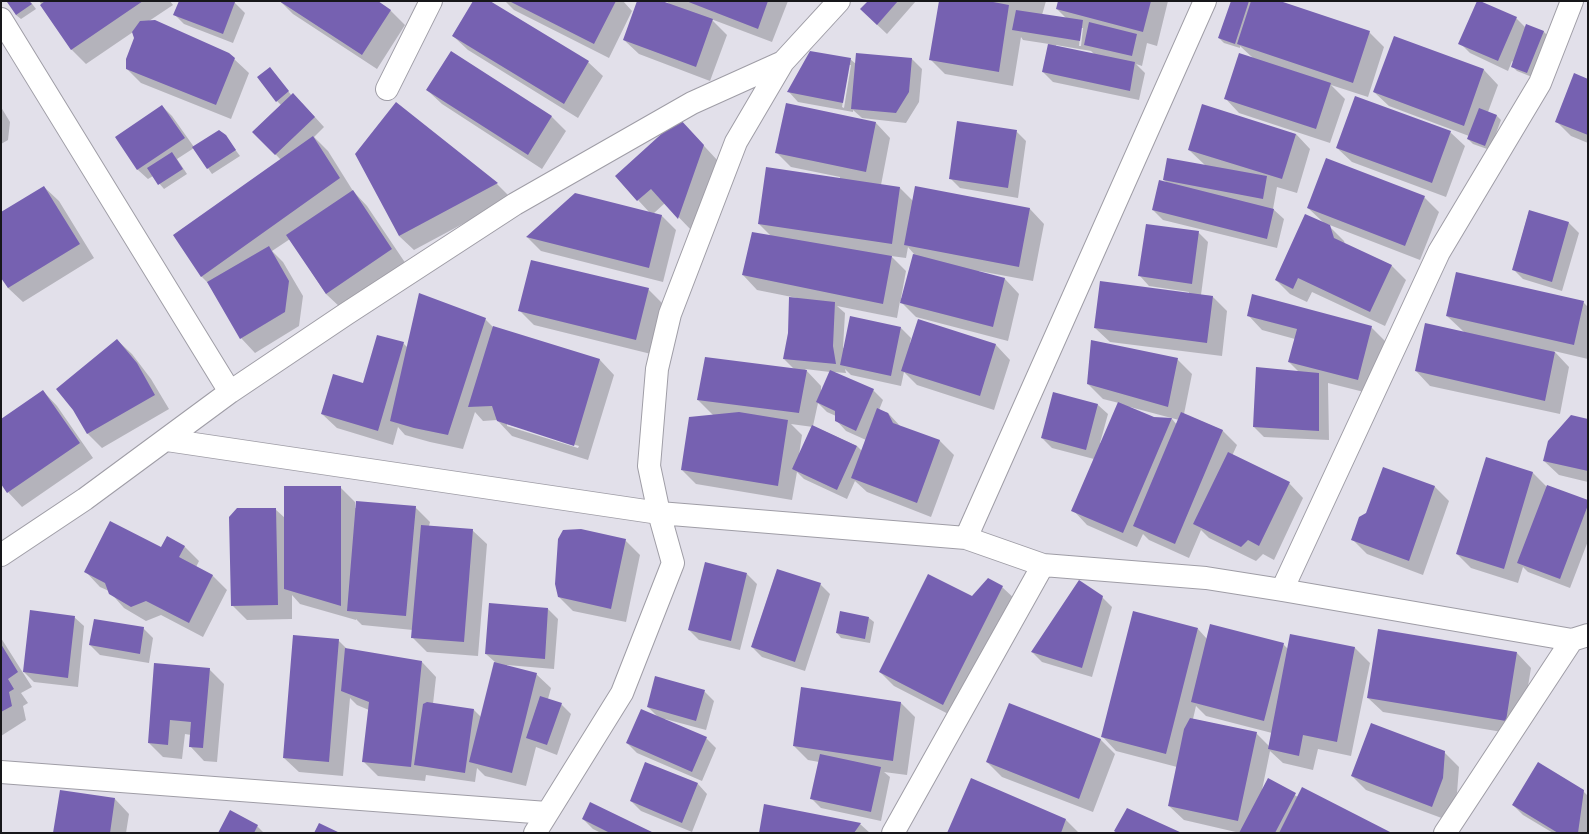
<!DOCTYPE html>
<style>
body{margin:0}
#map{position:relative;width:1589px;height:834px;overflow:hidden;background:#e2e0ea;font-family:Raleway,sans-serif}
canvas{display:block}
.frame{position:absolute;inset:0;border:2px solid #17171a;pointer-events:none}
</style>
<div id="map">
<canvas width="1589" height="834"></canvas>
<div class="frame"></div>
</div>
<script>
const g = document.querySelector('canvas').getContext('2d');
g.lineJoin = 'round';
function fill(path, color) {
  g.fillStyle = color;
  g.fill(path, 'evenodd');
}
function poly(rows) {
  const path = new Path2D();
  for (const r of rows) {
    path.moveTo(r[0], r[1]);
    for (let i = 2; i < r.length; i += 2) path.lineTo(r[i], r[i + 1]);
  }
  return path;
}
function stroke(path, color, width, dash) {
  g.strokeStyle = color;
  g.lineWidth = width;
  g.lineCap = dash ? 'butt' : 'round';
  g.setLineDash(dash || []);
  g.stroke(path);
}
fill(poly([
 [11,1,30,1,36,9,21,19,16,15],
 [39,1,170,1,173,5,149,21,234,59,249,73,231,119,141,83,127,69,135,38,133,32,86,64,72,50],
 [180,1,229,1,235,3,245,13,233,43,184,24,174,14],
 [280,1,376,1,391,11,405,25,377,69,293,14],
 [474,1,488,1,588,62,603,76,578,118,468,50,453,36],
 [505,1,623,1,632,11,609,58,514,10],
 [638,1,659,1,670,5,666,1,788,1,772,42,711,19,727,35,710,81,639,54,624,40],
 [869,1,916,1,887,34,871,19],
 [940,1,1046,1,1042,15,1067,19,1057,9,1059,1,1168,1,1157,46,1147,43,1142,66,1136,64,1145,73,1139,100,1053,82,1043,72,1049,44,1023,40,1021,37,1013,86,945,74,930,59],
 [1081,28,1083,28,1081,46,1079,46],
 [1056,45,1091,51,1095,55,1056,47],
 [1232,1,1276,1,1369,32,1384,47,1368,97,1331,85,1345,99,1330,143,1239,113,1225,98,1253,58,1240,46,1240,48,1224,43,1219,38],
 [1516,18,1526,28,1543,31,1548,36,1532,77,1517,71,1512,66,1513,62,1512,61,1508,71,1470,53,1460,43],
 [1394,37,1484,70,1498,85,1488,112,1496,115,1501,120,1490,150,1473,144,1468,139,1469,136,1389,106,1374,92],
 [451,52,552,117,566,131,542,169,442,104,427,90],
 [811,52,850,59,856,64,857,54,912,59,922,69,919,102,906,123,862,118,853,110,853,112,798,102,789,92],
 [849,65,851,65,844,108,842,107],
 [274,73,292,96,303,104,324,127,314,137,328,151,353,191,367,206,406,264,341,308,326,294,290,239,272,251,283,262,303,296,299,326,255,353,241,338,208,283,202,277,174,235,281,160,254,132,282,106,277,101],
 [1588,80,1588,143,1571,136,1556,121],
 [396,104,497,184,511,198,414,250,399,236],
 [162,106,172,116,194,147,225,136,240,156,212,174,194,148,177,159,187,174,164,189,153,176,148,179,138,170,116,137],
 [1,107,10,122,8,140,1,144],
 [876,123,890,138,881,185,900,188,913,201,1030,209,1044,224,1033,281,979,271,979,272,1005,279,1019,294,1008,341,916,317,900,301,897,318,837,306,845,313,843,348,901,328,911,338,910,343,911,343,919,320,996,345,1010,360,994,410,917,385,904,372,901,386,851,375,845,369,846,373,833,372,873,390,883,400,879,410,888,413,901,427,940,441,954,455,931,517,867,492,855,481,847,499,804,479,797,472,792,500,696,484,682,470,713,415,698,400,795,370,784,359,797,298,757,290,743,275,771,236,759,224,767,168,840,179,840,177,791,167,776,152],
 [908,247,914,254,903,299,901,298,906,271,891,256,906,258],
 [805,369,830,372,821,393,821,386],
 [818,403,827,412,836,416,836,420,846,431,866,440,862,451,857,446,813,426],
 [791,424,813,427,799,455,802,435],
 [1016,131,1026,141,1018,198,960,188,950,178],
 [1450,132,1465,146,1446,197,1352,162,1337,148],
 [693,134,718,161,693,232,665,203,653,214,661,215,676,230,663,282,541,251,527,237,650,213,638,200],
 [1296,134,1310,149,1297,193,1277,187,1273,209,1284,219,1277,248,1163,220,1153,210,1167,183,1164,180,1206,166,1189,150],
 [44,187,59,201,94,258,23,302,8,288,1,276,1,214],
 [1424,197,1439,212,1420,260,1327,224,1344,241,1345,244,1391,265,1406,280,1385,326,1312,292,1307,302,1290,294,1276,280,1324,223,1308,208],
 [1529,211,1569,223,1579,233,1562,291,1523,279,1513,269],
 [1198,232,1208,242,1201,295,1212,296,1227,311,1222,356,1110,342,1095,328,1189,293,1189,292,1149,286,1140,276],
 [648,289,663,304,651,354,534,325,520,311],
 [1583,302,1588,307,1588,359,1554,351,1569,367,1560,414,1430,386,1416,371,1464,332,1447,316],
 [1248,315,1371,327,1385,341,1372,394,1328,383,1329,440,1264,437,1254,427,1299,372,1289,362,1295,339,1262,330],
 [485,319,493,327,600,360,614,375,588,460,512,436,497,420,483,421,475,412,463,449,430,442,405,435,398,427,393,445,337,428,322,414,364,385,403,343,408,348],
 [507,424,579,446,578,448,507,426],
 [117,340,132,354,151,379,169,409,102,448,88,434,74,410],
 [1177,359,1192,374,1184,414,1222,430,1237,445,1232,456,1289,483,1303,498,1274,560,1263,554,1256,561,1209,538,1201,530,1189,558,1149,540,1143,534,1137,547,1087,525,1073,510,1094,459,1052,448,1042,438,1054,393,1098,405,1108,414,1100,443,1102,443,1119,403,1103,399,1088,384],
 [1130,407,1179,420,1177,425,1172,419,1154,418,1130,408],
 [43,391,57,406,93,458,22,507,8,492,1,482,1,420],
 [1588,420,1588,482,1559,475,1544,461],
 [1487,458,1533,473,1547,487,1588,501,1588,541,1570,588,1528,572,1523,567,1518,583,1471,568,1457,554],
 [1383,468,1435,487,1449,501,1423,575,1367,554,1352,539,1367,514],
 [340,487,355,502,355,508,415,507,430,522,429,526,472,530,487,544,478,656,427,652,412,637,413,630,362,625,356,619,356,620,300,604,292,595,292,619,247,620,232,605,275,509,285,518],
 [625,540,640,555,626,622,573,611,558,596],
 [184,546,199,561,196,567,212,575,227,590,203,637,161,615,146,621,124,608,109,591,100,587,86,572,162,549],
 [747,574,757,584,740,650,699,640,689,630],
 [820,584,830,594,805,671,762,657,752,647],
 [1002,587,1017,601,958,719,894,686,880,672,972,598],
 [1102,597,1112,607,1092,677,1042,662,1032,652],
 [548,609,558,619,554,669,507,665,507,666,536,674,551,688,548,699,561,704,571,714,557,755,536,747,526,786,485,776,477,768,475,782,426,775,425,781,378,776,363,761,369,710,357,705,350,698,343,776,299,772,284,758,338,640,348,650,422,662,436,677,433,704,474,710,481,717,495,662,486,654],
 [74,617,84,626,78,687,34,682,24,672],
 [869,618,874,622,870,643,841,638,837,633],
 [143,628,153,638,149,663,100,655,90,645],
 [1198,629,1207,639,1283,644,1288,649,1291,635,1355,648,1370,663,1351,756,1318,749,1313,770,1283,763,1270,751,1262,790,1268,780,1298,797,1390,833,1240,833,1184,820,1169,806,1177,767,1116,751,1102,736],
 [1196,706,1206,716,1272,733,1269,746,1256,733,1193,719],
 [1,638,32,687,21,693,28,703,23,706,26,720,1,736],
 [1517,653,1531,668,1520,735,1383,712,1368,698],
 [209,669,224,684,217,762,204,761,190,746,191,735,185,734,182,759,163,757,149,743],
 [802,688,901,703,915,717,907,775,884,772,890,777,881,821,821,808,811,798,819,762,808,760,794,746],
 [704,691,714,701,706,730,665,719,664,720,706,738,716,748,702,781,637,753,627,743,658,717,648,707],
 [1010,704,1101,740,1115,754,1093,812,1002,777,987,762],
 [1444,752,1459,767,1457,793,1447,820,1366,790,1352,776],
 [971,780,1066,820,1079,833,948,833],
 [698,784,707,794,692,832,641,811,631,801],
 [1583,791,1588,796,1588,833,1553,833,1523,815,1513,805],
 [115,799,129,814,126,833,54,833],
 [583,819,652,833,601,833,593,829],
 [860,824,870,833,760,833],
 [257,826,264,833,219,833]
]), '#0003');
fill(poly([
 [9,1,29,1,32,4,16,15,7,2],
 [45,1,143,1,71,50,40,5],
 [179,1,232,1,235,2,223,34,173,15],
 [279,1,378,1,391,10,362,55],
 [473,1,490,1,589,61,564,104,452,36],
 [509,1,616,1,594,44],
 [637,1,662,1,713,19,696,67,623,40],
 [686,1,768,1,758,29],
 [868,1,898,1,877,25,860,9],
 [939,1,988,1,1009,5,999,72,929,60],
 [1058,1,1151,1,1143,32,1056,9],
 [1231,1,1249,1,1235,44,1218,38],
 [1251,1,1280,1,1370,31,1353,83,1237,44],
 [1477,1,1480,1,1517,17,1498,61,1458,44],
 [1016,10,1083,20,1080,41,1012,30],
 [155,20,229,53,235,58,216,105,126,69,126,59,134,38,132,32,140,21],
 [1089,22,1137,34,1132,56,1084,45],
 [1526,24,1544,31,1527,73,1511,67],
 [1394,36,1484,69,1464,126,1373,92],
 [1048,44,1135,62,1130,91,1042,72],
 [451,51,552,116,528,155,426,90],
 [810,51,851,58,843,103,787,92],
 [856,53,912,58,909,92,896,113,851,109],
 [1239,53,1331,83,1316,129,1224,99],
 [270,67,289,91,276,102,257,77],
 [1574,73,1588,79,1588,135,1555,122],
 [293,93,315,117,275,155,252,132],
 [1355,96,1451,131,1432,183,1336,148],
 [396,102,498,183,399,236,355,154],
 [786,103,876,122,866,172,775,153],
 [1202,104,1296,134,1282,179,1188,150],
 [162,105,185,138,137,170,115,137],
 [1479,108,1497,115,1485,146,1467,139],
 [679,118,704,145,678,219,651,189,637,201,615,176],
 [957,121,1017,130,1008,188,949,179],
 [219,130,226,135,236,150,207,169,192,147],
 [313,136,340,178,201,277,173,235],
 [172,152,183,169,158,185,147,168],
 [1167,158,1267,176,1263,199,1163,180],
 [1326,158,1425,196,1405,246,1307,208],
 [766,167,900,187,892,244,758,224],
 [1159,180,1274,209,1267,239,1152,210],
 [44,186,80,244,8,288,1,278,1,212],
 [915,186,1030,208,1019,267,904,245],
 [353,190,392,249,326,294,286,235],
 [575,193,662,215,649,268,526,237],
 [1529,210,1569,222,1552,282,1512,270],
 [1305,214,1330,225,1334,238,1392,265,1370,312,1298,278,1293,289,1275,280],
 [1146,224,1199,231,1192,284,1138,276],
 [752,232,892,256,883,304,742,275],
 [269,246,289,281,285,312,240,339,207,282],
 [913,254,1005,278,993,327,900,303],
 [531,260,649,288,636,340,518,311],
 [1456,272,1584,301,1574,345,1446,316],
 [1100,281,1213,296,1207,343,1094,328],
 [419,293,486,318,448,435,414,428,390,421],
 [1252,294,1372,326,1358,380,1288,362,1297,329,1247,316],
 [789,297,835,302,833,346,836,364,783,359,788,333],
 [850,316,901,327,891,376,840,365],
 [918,319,996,344,980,396,901,371],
 [1425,323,1555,352,1545,401,1415,371],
 [493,326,600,359,574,446,497,421,492,406,468,407],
 [377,335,404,342,378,431,321,414,333,374,363,383],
 [117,339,137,363,155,395,87,434,73,410,56,389],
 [1091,340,1178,358,1168,407,1087,384],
 [705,357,807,370,799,413,697,400],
 [1256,367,1319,373,1319,431,1253,427],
 [830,370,874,389,856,431,835,421,835,411,816,402],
 [43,390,80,443,7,493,1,484,1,419],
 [1053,392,1098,404,1086,450,1041,438],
 [1118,402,1154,417,1172,418,1123,533,1071,511],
 [877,408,888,413,893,423,940,440,917,503,851,478],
 [739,412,788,420,778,486,681,470,689,417],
 [1181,412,1223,430,1175,544,1133,526],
 [1571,415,1588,419,1588,471,1543,461,1548,441],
 [812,425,857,446,837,490,792,469],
 [1228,452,1290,482,1259,546,1248,540,1241,547,1193,524],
 [1486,457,1533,472,1504,569,1456,554],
 [1383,467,1435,486,1409,561,1351,540,1359,517,1366,513],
 [1547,485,1588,500,1588,505,1560,579,1517,563],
 [284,486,341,486,341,606,284,589],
 [356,501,416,506,406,616,347,611],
 [237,508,276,508,278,605,231,606,229,517],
 [110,521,161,547,167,536,185,546,179,557,213,575,189,623,146,601,131,607,109,594,105,583,84,572],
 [421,525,473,529,464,642,411,638],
 [581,529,626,539,611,609,558,597,555,584,558,539,563,530],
 [705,562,747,573,731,641,688,630],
 [777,569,821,583,795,662,751,647],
 [928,574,972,596,988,578,1003,586,943,705,879,672],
 [1079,580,1103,596,1082,668,1031,652],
 [489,603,548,608,545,659,485,654],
 [30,610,75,616,68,678,23,672],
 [840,611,869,617,865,639,836,633],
 [1133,611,1198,628,1166,754,1101,737],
 [94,619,144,627,140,654,89,645],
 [1210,624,1284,643,1264,721,1191,702],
 [1378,629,1517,652,1506,721,1367,698],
 [1290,634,1355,647,1337,742,1303,735,1299,756,1268,749],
 [293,635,339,639,329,762,283,758],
 [1,644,18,672,8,679,14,689,9,692,12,706,1,712],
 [345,648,422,661,411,767,362,762,369,702,341,691],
 [494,662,537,673,512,773,469,762],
 [154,663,210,668,203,748,189,747,191,722,170,720,168,745,148,743],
 [655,676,705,690,696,721,647,707],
 [801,687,901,702,893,761,793,746],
 [540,696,562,703,547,745,526,738],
 [427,702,474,709,465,773,414,765,423,704],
 [1009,703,1101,739,1079,799,986,762],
 [641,709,707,737,692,772,626,743],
 [1190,718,1257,732,1238,821,1168,806,1184,729],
 [1371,723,1445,751,1443,778,1432,807,1351,776],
 [820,754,881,767,871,812,810,799],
 [645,762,698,783,682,823,630,801],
 [1538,762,1584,790,1578,833,1558,833,1512,805],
 [971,778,1066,819,1061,833,947,833],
 [1268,778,1296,793,1275,833,1239,833],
 [1302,787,1392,833,1279,833],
 [60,790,115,798,110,833,53,833],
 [590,802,654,833,610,833,582,819],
 [764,804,861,823,854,833,759,833],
 [1127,808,1182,833,1117,833,1114,831],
 [230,810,258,825,254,833,218,833],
 [319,823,340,833,314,833]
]), '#7661b1');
const street = poly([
 [1,19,230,392],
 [387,89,431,1],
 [167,440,659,513,966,538,1043,565,1206,578,1282,590,1572,640,1588,635],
 [966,538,1205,1],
 [1,555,85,499,230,392,346,314,515,204,692,103,783,62,839,1],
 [1282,590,1439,252,1540,83,1572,1],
 [1,772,547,813],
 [535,833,622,693,673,563,659,513,649,466,657,369,670,314,736,142,783,62],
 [893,833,1043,565],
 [1445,833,1572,640]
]);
stroke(street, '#9f9da6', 24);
stroke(street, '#fff', 22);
</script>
